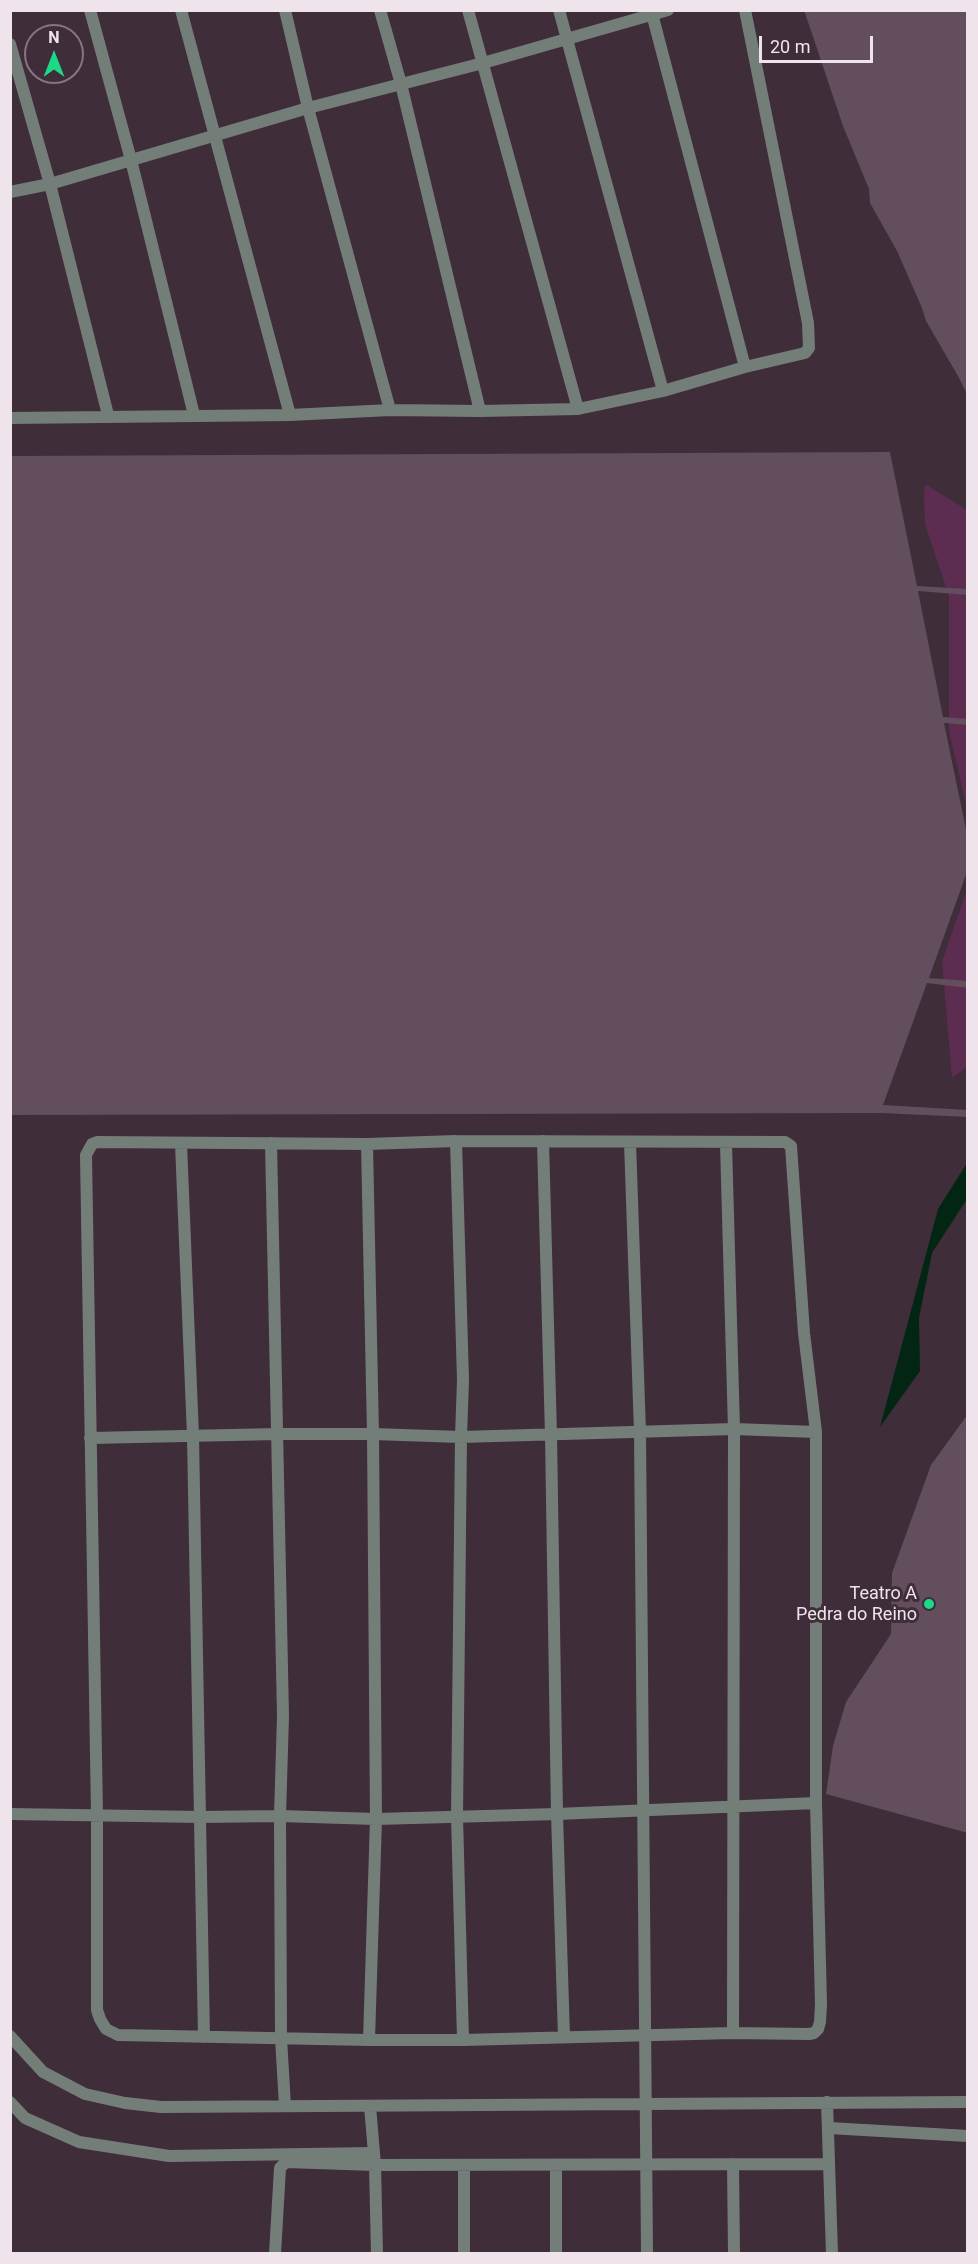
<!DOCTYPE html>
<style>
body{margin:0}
#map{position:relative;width:978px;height:2264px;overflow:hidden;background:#3f2d3a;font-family:Roboto,sans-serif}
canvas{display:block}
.frame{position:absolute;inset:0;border:12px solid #f0e4ec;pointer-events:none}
.north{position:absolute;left:24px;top:24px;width:60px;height:60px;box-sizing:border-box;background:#3f2d3a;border:2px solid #867681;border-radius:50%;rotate:0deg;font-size:16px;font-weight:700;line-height:24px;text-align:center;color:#f0e4ec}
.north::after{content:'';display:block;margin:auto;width:21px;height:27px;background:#1cd988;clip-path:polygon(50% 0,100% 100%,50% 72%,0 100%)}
.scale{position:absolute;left:759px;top:36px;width:114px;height:27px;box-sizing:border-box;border:3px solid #f0e4ec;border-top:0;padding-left:8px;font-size:18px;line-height:21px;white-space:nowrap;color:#f0e4ec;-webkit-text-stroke:4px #3f2d3a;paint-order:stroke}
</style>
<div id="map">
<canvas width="978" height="2264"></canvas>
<div class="frame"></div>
<div class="north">N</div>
<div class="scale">20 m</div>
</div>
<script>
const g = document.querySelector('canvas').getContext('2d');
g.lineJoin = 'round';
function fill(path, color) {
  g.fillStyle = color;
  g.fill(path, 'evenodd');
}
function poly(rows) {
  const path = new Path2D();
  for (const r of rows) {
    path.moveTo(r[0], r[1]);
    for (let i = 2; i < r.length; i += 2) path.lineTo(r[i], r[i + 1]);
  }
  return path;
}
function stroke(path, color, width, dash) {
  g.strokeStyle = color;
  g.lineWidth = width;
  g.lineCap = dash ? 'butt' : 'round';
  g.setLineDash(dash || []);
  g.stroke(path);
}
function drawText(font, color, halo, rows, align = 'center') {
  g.font = font + ' Roboto,sans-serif';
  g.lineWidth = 6;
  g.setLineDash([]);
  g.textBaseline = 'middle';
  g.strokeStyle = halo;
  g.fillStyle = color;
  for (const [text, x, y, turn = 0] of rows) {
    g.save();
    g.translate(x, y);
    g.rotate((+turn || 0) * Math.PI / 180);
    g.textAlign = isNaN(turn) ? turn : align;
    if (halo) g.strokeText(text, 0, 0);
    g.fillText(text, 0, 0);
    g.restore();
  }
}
fill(poly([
 [925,484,967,510,967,809,949,730,949,596,925,524,924,499],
 [967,890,967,1067,952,1078,942,961]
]), '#5d2d51');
fill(poly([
 [967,1163,967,1199,932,1253,919,1318,920,1371,880,1427,938,1209]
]), '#032614');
fill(poly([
 [804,10,968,10,968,396,958,376,926,321,922,308,897,251,870,203,869,189,843,126],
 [890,452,917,586,968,589,968,595,918,591,943,717,968,719,968,725,944,723,968,839,968,869,929,978,968,981,968,988,927,983,883,1105,968,1110,968,1117,881,1113,10,1115,10,456],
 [968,1414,968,1833,826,1794,833,1746,846,1702,891,1634,892,1573,931,1465]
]), '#624e5c');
stroke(poly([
 [90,10,131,160,194,415],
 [181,10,290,415],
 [285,10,308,108,390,410],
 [380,10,401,84,480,411],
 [468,10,578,409],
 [559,10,663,391],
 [651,10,745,367],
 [10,44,50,184,108,415],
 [10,192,50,184,308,108,483,63,668,10],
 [10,418,290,415,390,410,480,411,578,409,663,391,745,367,805,353,809,348,808,323,745,10],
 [456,1141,785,1142,791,1146,804,1333,816,1432,816,1803,821,2004,820,2022,818,2029,814,2033,809,2034,733,2033,463,2040,369,2040,118,2035,106,2029,100,2019,97,2010,97,1815,86,1155,92,1144,97,1142,367,1144,456,1141],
 [456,1141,463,1380,461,1437,457,1816,463,2040],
 [543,1141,551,1435,557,1814,564,2037],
 [630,1142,640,1432,647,2254],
 [271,1143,283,1716,280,1816,281,2038,285,2106],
 [181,1144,193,1436,204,2037],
 [367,1144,373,1434,376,1819,369,2040],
 [726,1144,734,1429,733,2033],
 [90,1438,278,1434,373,1434,461,1437,734,1429,816,1432],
 [10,1814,201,1817,280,1816,376,1819,557,1814,816,1803],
 [10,2036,43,2072,85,2094,125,2103,161,2107,968,2102],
 [827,2102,832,2254],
 [370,2106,375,2165,377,2254],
 [733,2164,734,2254],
 [275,2254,280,2168,286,2162,375,2165,829,2164],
 [464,2254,464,2165],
 [556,2254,556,2165]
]), '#747e78', 12);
stroke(poly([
 [10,2102,25,2118,79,2142,169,2156,374,2153],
 [829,2128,968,2136]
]), '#747e78', 12);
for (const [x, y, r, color] of [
 [929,1604,6,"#1cd988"]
]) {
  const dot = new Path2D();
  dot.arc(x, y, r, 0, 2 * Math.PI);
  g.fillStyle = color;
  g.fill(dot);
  stroke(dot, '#3f2d3a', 2);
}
drawText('18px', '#f0e4ec', '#3f2d3a', [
 ["Teatro A",917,1594],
 ["Pedra do Reino",917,1615]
], 'right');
</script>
